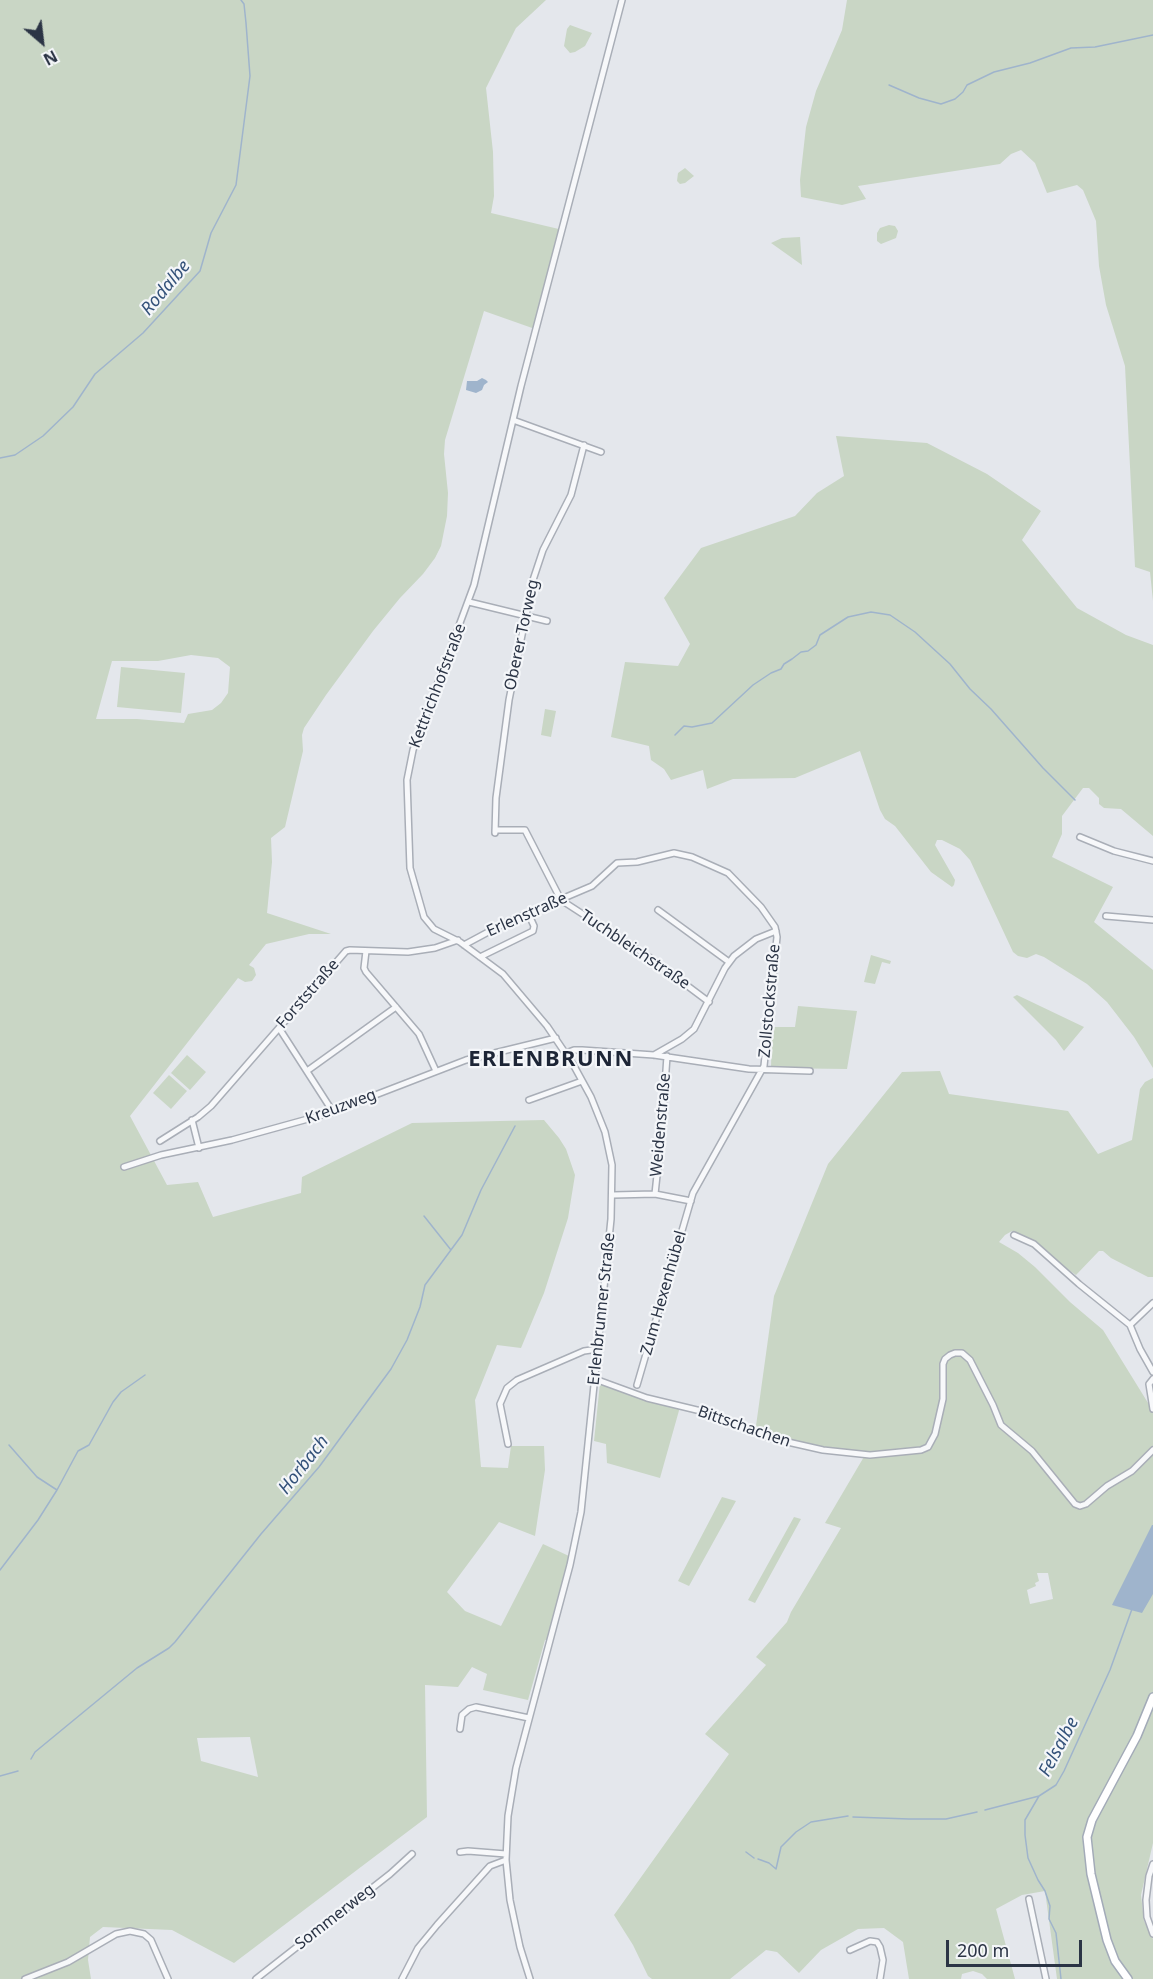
<!DOCTYPE html>
<meta charset="utf-8">
<style>
body{margin:0}
#map{position:relative;width:1153px;height:1979px;overflow:hidden;background:#e4e7ec;font-family:"Noto Sans",sans-serif}
canvas{display:block}
.north{position:absolute;left:12px;top:12px;width:60px;height:60px;-webkit-text-stroke:4px #f4f6f9;paint-order:stroke;rotate:152deg;font-size:16px;font-weight:700;line-height:24px;text-align:center;color:#2b3445}
.north::after{content:'';display:block;margin:auto;width:21px;height:27px;background:#2b3445;clip-path:polygon(50% 0,100% 100%,50% 72%,0 100%)}
.scale{position:absolute;left:946px;top:1940px;width:136px;height:27px;box-sizing:border-box;border:3px solid #2b3445;border-top:0;padding-left:8px;font-size:18px;line-height:21px;white-space:nowrap;color:#2b3445;-webkit-text-stroke:4px #f4f6f9;paint-order:stroke}
</style>
<div id="map">
<canvas width="1153" height="1979"></canvas>
<div class="north">N</div>
<div class="scale">200 m</div>
</div>
<script>
const g = document.querySelector('canvas').getContext('2d');
g.lineJoin = 'round';
function fill(path, color) {
  g.fillStyle = color;
  g.fill(path, 'evenodd');
}
function poly(rows) {
  const path = new Path2D();
  for (const r of rows) {
    path.moveTo(r[0], r[1]);
    for (let i = 2; i < r.length; i += 2) path.lineTo(r[i], r[i + 1]);
  }
  return path;
}
function stroke(path, color, width, dash) {
  g.strokeStyle = color;
  g.lineWidth = width;
  g.lineCap = dash ? 'butt' : 'round';
  g.setLineDash(dash || []);
  g.stroke(path);
}
function drawText(font, color, halo, rows, align = 'center') {
  g.font = font + ' "Noto Sans",sans-serif';
  g.lineWidth = 4.5;
  g.setLineDash([]);
  g.textBaseline = 'middle';
  g.strokeStyle = halo;
  g.fillStyle = color;
  for (const [text, x, y, turn = 0] of rows) {
    g.save();
    g.translate(x, y);
    g.rotate((+turn || 0) * Math.PI / 180);
    g.textAlign = isNaN(turn) ? turn : align;
    if (halo) g.strokeText(text, 0, 0);
    g.fillText(text, 0, 0);
    g.restore();
  }
}
fill(poly([
 [0,0,546,0,516,28,486,88,493,152,494,196,491,213,563,230,535,329,484,311,445,440,444,454,448,493,447,516,441,546,435,558,423,574,400,598,373,631,326,695,304,728,302,735,303,751,285,827,271,838,272,862,267,913,331,934,309,934,266,944,249,965,254,968,256,975,252,981,245,982,238,978,130,1116,167,1185,198,1182,213,1217,301,1193,302,1177,412,1123,544,1120,559,1138,566,1149,575,1175,568,1218,544,1293,521,1348,497,1345,475,1400,481,1467,508,1468,511,1446,544,1446,545,1470,535,1536,499,1522,447,1592,465,1611,501,1626,543,1544,569,1556,547,1640,545,1640,528,1700,483,1690,487,1674,472,1667,458,1687,425,1685,427,1817,234,1963,172,1930,103,1927,90,1937,88,1960,91,1979,0,1979],
 [191,655,218,658,230,667,228,693,221,703,212,710,188,714,184,723,137,719,96,719,112,661,158,661],
 [250,1737,258,1777,201,1761,197,1738],
 [847,0,1153,0,1153,601,1150,572,1135,567,1125,366,1106,305,1099,266,1096,221,1083,190,1077,185,1047,193,1035,163,1021,150,1011,154,1000,164,858,186,866,199,842,205,801,197,800,180,806,127,816,91,842,30],
 [570,25,592,33,585,46,575,52,570,53,564,46,567,29],
 [685,168,694,176,685,183,680,184,677,181,678,173],
 [889,225,895,226,898,231,896,238,881,244,877,241,877,233,880,228],
 [800,237,802,265,771,243,782,238],
 [836,436,927,443,987,474,1041,511,1022,540,1077,608,1126,635,1153,645,1153,836,1121,809,1104,808,1099,804,1099,798,1089,788,1083,788,1062,816,1062,834,1052,857,1113,887,1094,922,1153,970,1153,1068,1134,1037,1107,1002,1087,984,1044,957,1036,954,1027,958,1018,956,1013,952,970,860,960,849,942,840,937,840,935,845,955,880,954,885,952,887,931,872,895,826,885,819,880,810,860,751,795,778,733,779,707,789,703,770,671,780,664,769,651,760,649,746,611,737,625,662,678,666,690,644,664,598,701,548,795,516,817,493,844,476],
 [121,667,185,673,181,713,117,707],
 [545,709,556,711,551,737,541,735],
 [871,955,891,961,890,964,882,962,875,984,864,982],
 [1017,995,1084,1027,1064,1051,1056,1040,1013,997],
 [798,1006,857,1011,847,1069,771,1068,772,1027,795,1027],
 [187,1055,206,1072,190,1090,171,1073],
 [940,1071,949,1094,1068,1111,1098,1154,1132,1140,1140,1089,1145,1082,1153,1078,1153,1277,1148,1277,1111,1258,1103,1251,1099,1251,1076,1275,1060,1264,1034,1241,1023,1235,1012,1231,1005,1235,999,1242,1018,1253,1035,1267,1070,1302,1103,1330,1153,1411,1153,1843,1141,1895,1144,1921,1153,1939,1153,1979,1057,1979,1045,1891,1022,1895,996,1909,1015,1979,987,1979,982,1974,973,1971,962,1974,961,1979,909,1979,903,1942,884,1928,858,1929,821,1950,799,1973,777,1952,766,1950,730,1979,652,1979,648,1976,633,1945,614,1915,729,1754,705,1734,766,1665,756,1657,787,1622,791,1612,841,1528,825,1523,865,1455,823,1450,755,1433,774,1296,828,1164,902,1072],
 [1037,1573,1048,1573,1053,1599,1030,1604,1027,1590,1036,1586,1035,1583,1039,1581],
 [169,1075,187,1091,171,1109,153,1093],
 [600,1383,680,1407,660,1478,607,1463,606,1444,594,1441],
 [722,1497,736,1501,689,1586,678,1581],
 [794,1517,801,1519,755,1603,748,1600]
]), '#c9d6c5');
fill(poly([
 [482,378,486,380,488,382,484,385,482,390,476,393,466,390,467,381,477,381],
 [1152,1525,1153,1525,1153,1594,1142,1613,1112,1605]
]), '#9fb4cc');
stroke(poly([
 [889,85,919,98,941,104,955,99,963,92,967,85,994,72,1030,63,1071,48,1095,47,1153,35],
 [0,458,15,455,43,436,73,407,95,374,143,333,200,271,211,233,236,185,250,76,246,23,244,4,241,0],
 [675,735,684,726,692,727,712,723,753,685,771,673,781,669,784,664,792,659,801,652,808,651,816,645,820,635,848,617,871,612,890,615,915,632,950,664,970,689,991,709,1043,768,1075,800],
 [424,1216,451,1250],
 [57,1490,78,1451,89,1445,113,1402,121,1392,145,1375],
 [0,1570,38,1520,57,1490,37,1477,9,1445],
 [31,1759,35,1752,137,1668,169,1648,175,1642,261,1534,319,1467,391,1369,407,1340,420,1307,425,1285,462,1235,481,1190,515,1126],
 [0,1776,18,1771],
 [985,1810,1039,1796],
 [853,1817,909,1819,946,1819,977,1812],
 [746,1852,754,1858],
 [758,1859,769,1863,776,1869,781,1847,796,1832,811,1822,848,1816],
 [1061,1979,1056,1933,1049,1919,1050,1906,1045,1891,1038,1880,1028,1858,1025,1835,1025,1820,1039,1796,1056,1785,1064,1771,1110,1670,1132,1609]
]), '#9fb4cc', 1.5);
const minor = poly([
 [513,420,601,452],
 [469,602,547,621],
 [495,830,525,830,561,900,649,957,709,1002],
 [495,833,496,798,509,700,533,580,543,550,571,495,584,445],
 [1080,837,1114,851,1153,861],
 [658,910,729,962],
 [1106,916,1153,920],
 [464,945,505,923,592,886,617,863,637,862,674,853,692,857,728,873,761,907,775,927,777,937,764,1066,693,1193,637,1385],
 [366,951,364,968,366,972,419,1034,436,1071],
 [480,957,533,931,534,926,528,913],
 [279,1028,333,1112],
 [566,1053,574,1050,582,1050,654,1055,749,1069,810,1071],
 [654,1055,682,1039,694,1029,725,968,734,956,756,939,776,931],
 [307,1071,396,1007],
 [529,1100,582,1081],
 [192,1120,199,1148],
 [160,1141,198,1117,211,1106,346,951,350,950,408,952,435,948,458,940],
 [124,1167,161,1155,232,1140,326,1114,466,1060,556,1038],
 [655,1194,662,1128,667,1056],
 [613,1195,655,1194,691,1201],
 [1014,1235,1034,1244,1079,1284,1130,1325,1140,1349,1153,1372],
 [1130,1325,1153,1303],
 [595,1379,647,1398,705,1412,770,1438,823,1450,870,1455,921,1450,928,1447,935,1434,943,1399,943,1364,945,1359,950,1355,955,1353,962,1353,970,1360,993,1405,1001,1425,1032,1451,1075,1504,1080,1506,1086,1504,1107,1486,1132,1471,1153,1450],
 [1153,1379,1149,1384,1153,1409],
 [508,1444,500,1404,507,1388,517,1380,584,1351,598,1349],
 [460,1729,462,1715,469,1709,476,1707,529,1718],
 [460,1852,468,1851,506,1854],
 [1153,1864,1149,1876,1146,1900,1147,1917,1153,1934],
 [1029,1899,1046,1979],
 [850,1950,870,1941,877,1942,880,1947,883,1960,880,1979],
 [25,1979,68,1962,116,1934,130,1931,144,1934,151,1940,168,1979],
 [256,1979,390,1874,412,1854],
 [402,1979,418,1948,437,1925,490,1866,506,1860],
 [530,1979,520,1947,510,1900,506,1860,508,1816,516,1768,570,1565,581,1512,611,1219,612,1165,605,1132,591,1097,574,1066,547,1026,503,974,460,942,434,929,424,917,410,868,407,780,413,750,474,585,521,386,622,0]
]);
const major = poly([
 [1128,1979,1115,1961,1107,1940,1091,1874,1087,1837,1092,1820,1137,1736,1153,1697]
]);
stroke(minor, '#a9aeb7', 8);
stroke(major, '#a3abb8', 10);
stroke(minor, '#f7f8fa', 5);
stroke(major, '#fff', 7);
drawText('16px', '#2b3445', '#f4f6f9', [
 ["Oberer Torweg",522,635,-78],
 ["Kettrichhofstraße",438,686,-69],
 ["Erlenstraße",527,915,-24],
 ["Tuchbleichstraße",635,950,34],
 ["Forststraße",308,994,-49],
 ["Zollstockstraße",770,1001,-85],
 ["Kreuzweg",341,1107,-20],
 ["Weidenstraße",661,1125,-85],
 ["Zum Hexenhübel",664,1293,-74],
 ["Erlenbrunner Straße",602,1309,-84],
 ["Bittschachen",744,1427,19],
 ["Sommerweg",335,1917,-38]
]);
drawText('italic 18px', '#34527a', '#f4f6f9', [
 ["Rodalbe",166,288,-50],
 ["Horbach",304,1465,-52],
 ["Felsalbe",1059,1747,-62]
]);
g.letterSpacing = '1.5px';
drawText('bold 22px', '#1d2536', '#f4f6f9', [
 ["ERLENBRUNN",551,1060]
]);
g.letterSpacing = '0px';
</script>
